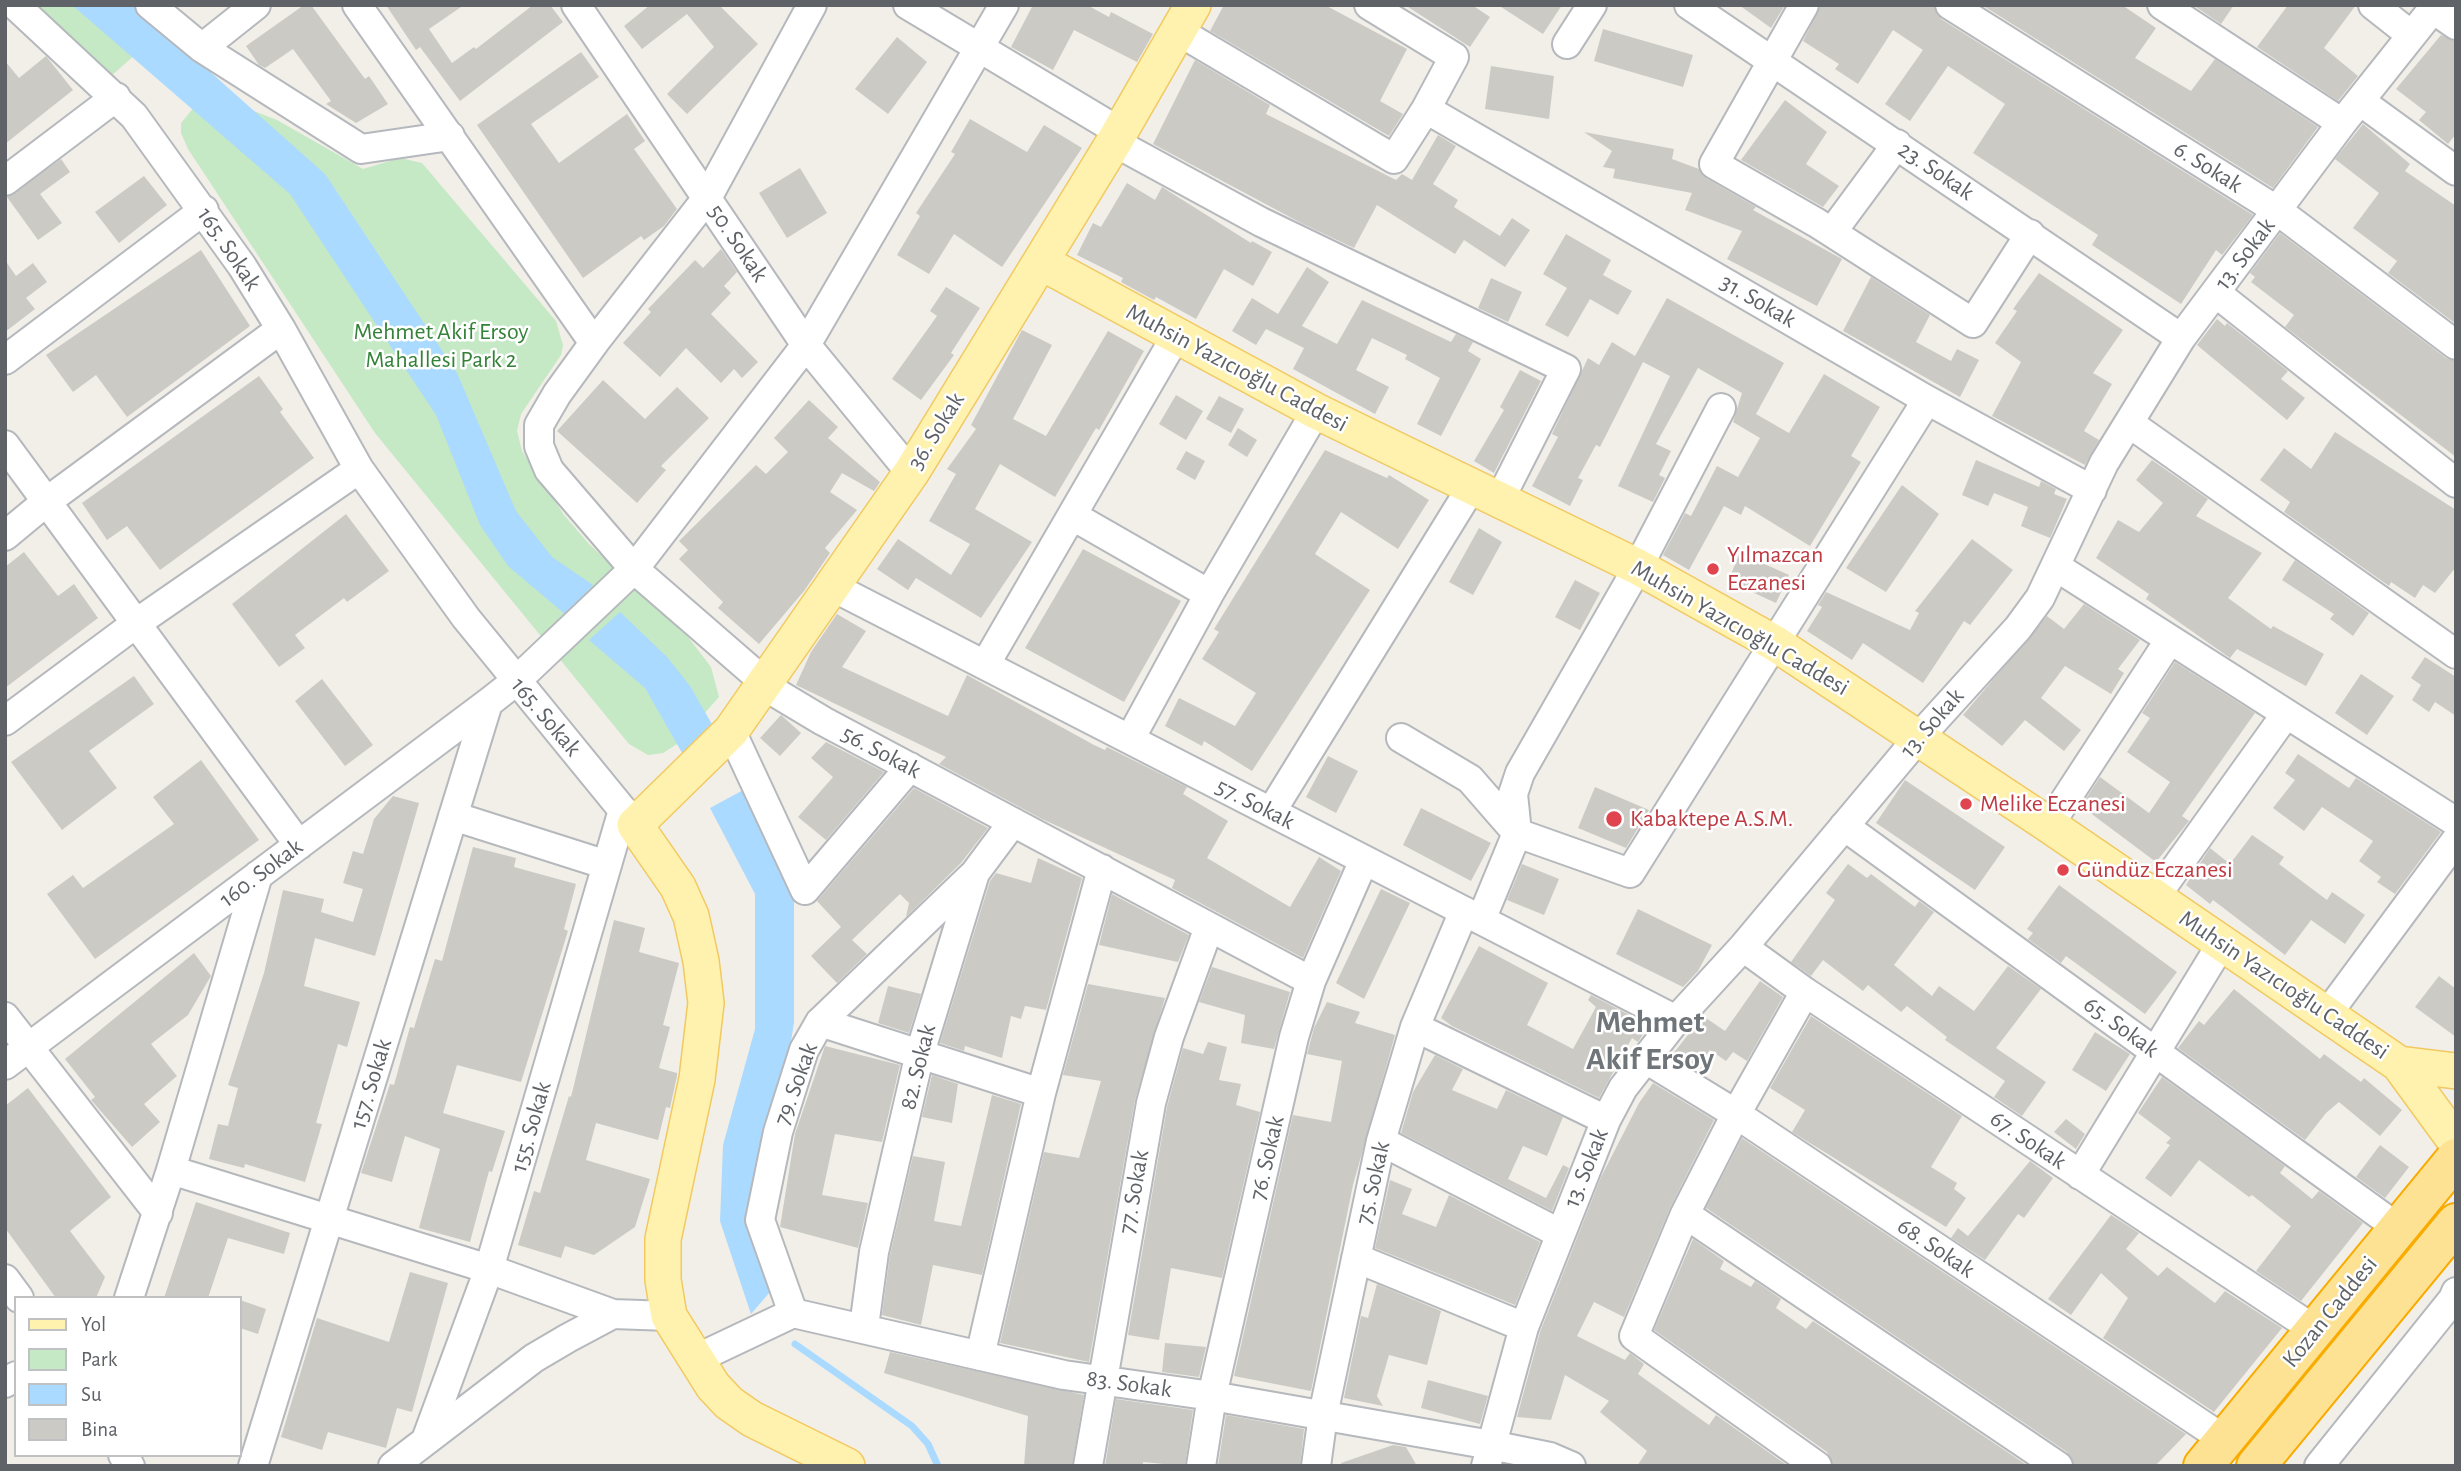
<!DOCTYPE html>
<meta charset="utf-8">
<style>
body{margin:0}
#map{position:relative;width:2461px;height:1471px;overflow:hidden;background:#f1efe8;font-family:"Alegreya Sans",sans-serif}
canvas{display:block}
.frame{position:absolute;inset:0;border:7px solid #5f6368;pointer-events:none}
.legend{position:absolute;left:14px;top:1296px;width:228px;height:161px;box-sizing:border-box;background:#fff;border:2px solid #bfc1c3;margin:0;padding:9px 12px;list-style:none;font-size:21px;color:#5f6368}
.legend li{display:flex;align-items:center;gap:14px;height:35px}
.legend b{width:35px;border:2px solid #bfc1c3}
</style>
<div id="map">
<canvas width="2461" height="1471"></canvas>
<div class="frame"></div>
<ul class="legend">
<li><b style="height:9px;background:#fff2af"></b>Yol</li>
<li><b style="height:19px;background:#c5e8c5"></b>Park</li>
<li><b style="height:19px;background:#aadaff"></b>Su</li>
<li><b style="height:19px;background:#cccac5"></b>Bina</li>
</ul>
</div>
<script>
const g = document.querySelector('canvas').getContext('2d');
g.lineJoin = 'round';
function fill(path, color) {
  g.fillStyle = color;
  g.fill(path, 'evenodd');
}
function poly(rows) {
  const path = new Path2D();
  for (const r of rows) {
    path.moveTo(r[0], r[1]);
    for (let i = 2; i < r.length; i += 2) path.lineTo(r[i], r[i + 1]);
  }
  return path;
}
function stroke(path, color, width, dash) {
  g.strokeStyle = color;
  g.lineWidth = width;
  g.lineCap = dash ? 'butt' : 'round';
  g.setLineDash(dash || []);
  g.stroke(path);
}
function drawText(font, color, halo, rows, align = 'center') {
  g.font = font + ' "Alegreya Sans",sans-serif';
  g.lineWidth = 5;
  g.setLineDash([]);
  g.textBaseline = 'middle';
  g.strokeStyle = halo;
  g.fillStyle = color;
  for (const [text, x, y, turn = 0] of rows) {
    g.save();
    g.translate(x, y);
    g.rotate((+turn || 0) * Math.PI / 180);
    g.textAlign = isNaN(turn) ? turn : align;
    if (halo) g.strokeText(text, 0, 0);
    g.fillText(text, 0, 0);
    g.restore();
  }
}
fill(poly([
 [36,5,121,5,156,36,110,77],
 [200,100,228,101,277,120,363,169,400,158,422,163,556,321,563,345,561,355,521,414,517,431,522,451,564,515,589,544,688,637,711,667,719,697,677,744,663,753,648,755,629,744,375,433,188,149,181,133,181,123]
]), '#c5e8c5');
fill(poly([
 [72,5,135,5,325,174,457,373,516,511,552,557,593,585,566,615,508,566,480,525,436,415,290,194],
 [620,612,667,657,690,686,717,733,685,758,645,688,589,640],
 [747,788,794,884,794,1022,788,1061,768,1132,776,1285,751,1314,720,1221,723,1145,755,1029,755,894,710,808]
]), '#aadaff');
stroke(poly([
 [795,1344,912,1426,928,1444,938,1466]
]), '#aadaff', 7);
fill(poly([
 [304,5,311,5,365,79,369,76,388,104,356,123,326,104,331,101,293,49,265,68,259,65,246,46],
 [386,5,464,5,429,29,452,63,474,47,476,49,533,5,550,5,563,22,460,101,420,47,416,50],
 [650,5,719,5,758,44,687,114,667,94,714,47,687,14,642,49,624,26],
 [1033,5,1087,5,1109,17,1111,12,1153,34,1137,62,1074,30,1053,70,1011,47],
 [1224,5,1325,5,1407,49,1380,101,1403,114,1389,136,1210,31],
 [1405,5,1472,5,1490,17,1470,47],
 [1498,5,1562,5,1543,34],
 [1739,5,1785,5,1771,28],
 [1821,5,1933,5,1941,19,2253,215,2222,255,2216,250,2181,304,2092,245,2098,235,1973,153,2005,104,1948,66,1910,121,1885,104,1923,50,1893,30,1858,84,1835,69,1839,64,1803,41],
 [1982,5,2122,5,2156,28,2135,58,2191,91,2215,59,2318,127,2273,188],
 [2193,5,2234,5,2221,24],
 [2288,5,2356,5,2324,48,2358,76,2338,101,2257,47],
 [1603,29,1693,55,1683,87,1594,61],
 [2441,35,2456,41,2456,134,2448,144,2419,120,2426,112,2396,89],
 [897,37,927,62,888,114,855,89],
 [581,52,599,77,531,124,559,163,627,114,645,141,634,149,677,209,664,226,644,240,641,236,583,278,477,125],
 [46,56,73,90,5,144,5,61,19,78],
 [1195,60,1270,105,1266,114,1396,180,1402,174,1412,180,1438,135,1456,146,1433,184,1458,200,1454,207,1500,236,1512,218,1530,230,1505,267,1464,240,1455,254,1377,205,1354,248,1303,224,1153,144],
 [1491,66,1554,76,1549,119,1485,109],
 [1785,100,1827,132,1806,164,1839,186,1823,207,1741,160],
 [970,119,1027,152,1044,125,1082,148,1002,267,954,234,929,274,897,255,920,216,916,213,955,154,951,152],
 [2363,124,2410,164,2405,171,2456,206,2456,324,2388,273,2397,261,2353,228,2379,193,2335,159],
 [1584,132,1674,149,1672,159,1699,169,1706,178,1756,207,1753,210,1842,259,1817,306,1727,259,1742,231,1685,210,1692,193,1613,178,1615,169,1603,167,1612,151],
 [61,159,70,172,40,194,62,223,38,240,7,197],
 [800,168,827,213,787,238,759,193],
 [144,176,167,205,119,243,95,212],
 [1127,183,1155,200,1162,187,1251,243,1252,241,1272,252,1253,286,1224,269,1196,319,1156,297,1154,300,1130,287,1121,282,1123,278,1077,255,1093,223,1101,227],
 [2280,233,2446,358,2456,361,2456,457,2285,327,2294,315,2251,282,2255,277,2250,273],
 [1566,234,1611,260,1603,275,1632,291,1618,315,1590,299,1568,337,1545,325,1567,288,1543,274],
 [721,249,737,272,724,286,731,293,711,314,758,362,742,378,734,369,721,383,686,348,660,377,623,343,651,312,648,309,695,260,703,268],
 [201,250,250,326,127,417,96,375,73,392,46,355],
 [5,260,16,276,33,263,47,282,26,298,35,309,5,332],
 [1307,267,1329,282,1302,326,1337,344,1362,300,1451,342,1456,334,1473,342,1468,351,1481,359,1441,436,1417,424,1440,378,1405,359,1407,355,1372,338,1356,370,1389,387,1375,414,1293,369,1304,348,1266,329,1256,345,1232,331,1252,298,1278,314],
 [2039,273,2123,330,2093,373,2112,384,2084,431,2099,440,2085,465,1992,416,2021,362,1995,343,2017,311,2013,309],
 [1871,277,1930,315,1916,342,1951,361,1957,349,1979,360,1960,397,1843,331],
 [1491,278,1522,292,1508,322,1478,308],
 [946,287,980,308,951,353,954,355,921,400,892,379,937,316,930,311],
 [1667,298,1784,363,1756,414,1789,433,1824,374,1880,407,1851,456,1861,462,1810,546,1745,506,1741,515,1724,506,1689,570,1663,555,1685,513,1691,516,1717,466,1738,477,1760,438,1733,422,1742,393,1698,368,1656,444,1671,451,1659,475,1665,478,1653,502,1618,486,1670,376,1643,362,1600,447,1596,445,1578,478,1583,480,1570,506,1532,486,1558,437,1552,434,1588,358,1599,365,1612,342,1635,356],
 [2217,319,2225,326,2227,323,2288,371,2281,379,2305,398,2287,420,2197,345],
 [1022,330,1052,345,1013,419,1046,436,1108,331,1144,351,1099,430,1096,428,1055,497,1000,464,975,509,1032,542,981,618,916,578,908,590,877,569,898,539,951,575,970,544,929,521,956,474,947,469,976,429,971,425],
 [1520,370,1541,381,1494,473,1474,461,1504,410,1500,407],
 [259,376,283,409,280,412,314,458,160,570,127,526,107,540,82,503],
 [603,380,645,419,677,387,709,418,661,466,666,470,637,503,557,431],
 [1176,395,1203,411,1186,440,1159,424],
 [1219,396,1244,409,1231,433,1206,419],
 [809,400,838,427,828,438,880,482,874,491,842,473,830,492,857,510,825,548,830,553,804,591,759,644,718,608,723,602,679,559,688,550,679,541,756,465,766,474,788,452,774,438],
 [1238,428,1257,440,1247,457,1228,445],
 [2335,432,2456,510,2456,567,2435,593,2423,585,2415,598,2391,582,2389,586,2284,512,2290,502,2260,480,2284,448,2311,469],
 [1325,450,1387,478,1389,475,1429,500,1398,549,1341,512,1315,554,1370,590,1252,771,1204,741,1202,746,1165,726,1179,698,1235,726,1256,693,1202,659,1219,632,1214,629],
 [1186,451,1205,461,1195,480,1176,469],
 [1976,460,2039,487,2041,481,2056,489,2054,494,2067,499,2050,538,2021,526,2028,507,1994,493,1988,506,1962,495],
 [2152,460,2208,499,2196,516,2262,553,2228,598,2271,629,2273,626,2324,654,2306,686,2237,649,2230,658,2146,599,2149,594,2096,558,2118,520,2139,532,2163,503,2136,480],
 [1902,485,1939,514,1886,592,1846,568],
 [346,514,389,571,347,602,344,598,295,635,305,648,279,667,232,604],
 [1479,528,1502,542,1473,595,1449,582],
 [1972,539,2013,570,1970,625,1964,621,1923,683,1863,643,1852,660,1807,631,1822,607,1818,605,1826,592,1910,630,1919,613,1915,611],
 [1083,549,1181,601,1124,702,1025,648],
 [24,552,58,596,74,584,98,618,5,688,5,567],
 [1740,553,1789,575,1776,603,1728,581],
 [2295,560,2369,613,2353,636,2330,619,2334,614,2282,580],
 [1575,580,1600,593,1580,630,1555,617],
 [2084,604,2140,640,2118,669,2124,673,2111,694,2065,666,2041,698,2081,730,2064,751,2025,720,2002,746,1963,715,2047,616,2064,629],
 [837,614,866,631,842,667,948,716,967,675,1094,745,1105,750,1107,747,1187,787,1183,794,1228,821,1207,858,1290,907,1319,857,1341,871,1303,958,1172,888,1175,880,1042,819,939,764,946,757,796,685,811,652],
 [2425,657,2456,677,2456,716,2435,702,2429,712,2412,700,2421,685,2411,678],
 [2175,662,2255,713,2182,816,2189,821,2156,862,2081,806,2100,777,2149,813,2170,782,2127,752,2150,718,2142,713],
 [2361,674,2394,696,2367,735,2335,713],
 [134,676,154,704,89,751,117,788,62,830,11,762],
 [322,679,373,745,345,766,295,701],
 [781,715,801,733,780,756,760,738],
 [826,742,884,772,826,840,798,817,833,777,811,758],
 [2298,754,2349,788,2356,778,2441,832,2395,894,2377,882,2381,877,2359,861,2373,841,2322,807,2304,831,2273,808,2295,780,2285,773],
 [1328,756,1358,771,1336,813,1306,797],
 [201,760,259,840,95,959,47,894,73,875,83,888,174,824,153,797],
 [1905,780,2005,847,1975,890,1876,823],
 [1595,787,1649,810,1626,848,1578,828],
 [914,788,988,828,961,863,906,917,909,903,900,894,852,940,867,954,837,983,811,956,841,927,817,901],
 [393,796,419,803,375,956,315,938,304,986,360,1002,347,1047,338,1044,316,1123,322,1124,305,1182,245,1164,244,1168,209,1159,218,1124,228,1126,238,1088,228,1085,264,973,283,890,324,899,321,912,353,922,363,889,343,883,353,851,363,854,374,819],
 [1421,808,1491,843,1471,881,1403,845],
 [2252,835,2284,857,2279,864,2327,900,2332,892,2365,915,2345,944,2311,920,2285,955,2213,900,2210,904,2186,885,2210,848,2230,864],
 [473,847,516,858,514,867,576,884,564,929,568,931,521,1082,457,1065,443,1113,505,1131,492,1172,489,1171,470,1242,419,1228,440,1149,405,1136,392,1182,361,1173,390,1084,394,1085,410,1027,414,1028,435,959,442,961],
 [1038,858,1082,878,1046,1010,1025,1006,1021,1019,1011,1016,1002,1058,965,1046,964,1051,940,1043,990,881,996,873,1031,883],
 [1522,864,1559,879,1544,915,1507,900],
 [1848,864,1867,878,1871,874,1915,907,1919,901,1934,912,1894,965,1932,996,1939,986,1974,1011,2008,966,2041,989,1996,1048,2046,1082,2022,1116,1994,1097,2005,1081,1945,1040,1947,1037,1907,1006,1901,1012,1868,985,1863,991,1823,960,1811,976,1791,962,1835,900,1826,893],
 [2059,885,2177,972,2145,1014,2066,956,2061,963,2028,939,2033,933,2027,929],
 [1381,889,1410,903,1364,999,1336,983],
 [1112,894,1189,935,1178,962,1099,945],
 [1638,909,1712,945,1698,971,1683,987,1616,954],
 [614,920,645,928,639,952,679,963,663,1025,670,1027,659,1068,677,1073,677,1076,670,1108,666,1107,658,1140,596,1123,586,1160,650,1179,635,1227,594,1255,565,1246,561,1258,518,1245,534,1191,540,1193,569,1096,571,1097],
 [1479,946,1548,983,1527,1025,1573,1049,1596,1007,1588,1000,1591,995,1649,1025,1638,1042,1632,1038,1599,1098,1452,1026,1441,1018],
 [194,953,211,976,188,1015,151,1044,177,1076,144,1104,160,1122,132,1147,91,1100,95,1097,65,1059],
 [1212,967,1290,992,1274,1049,1241,1043,1245,1015,1199,1002],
 [2439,976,2456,989,2456,1037,2415,1007],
 [1760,981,1783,997,1747,1061,1733,1052,1726,1061,1710,1050,1696,1070,1672,1055,1703,1016,1725,1031],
 [1088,984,1165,998,1135,1100,1089,1362,1000,1343,1044,1152,1079,1158,1101,1081,1063,1075],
 [888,986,921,994,909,1033,878,1023],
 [2234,989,2320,1059,2324,1054,2361,1082,2364,1078,2402,1110,2380,1136,2339,1102,2326,1113,2305,1140,2178,1048,2199,1021,2204,1025],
 [1327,1002,1360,1012,1355,1023,1395,1035,1353,1185,1311,1391,1234,1376,1293,1115,1331,1122,1342,1061,1307,1054,1314,1028],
 [1811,1016,1962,1116,1931,1167,1957,1183,1954,1189,1966,1198,1946,1227,1792,1132,1805,1110,1770,1088],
 [2095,1032,2130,1054,2106,1091,2072,1070],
 [1208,1042,1227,1047,1219,1080,1241,1084,1236,1105,1260,1112,1222,1278,1171,1268,1159,1340,1128,1335,1167,1107,1183,1048,1203,1054],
 [825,1046,900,1065,882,1142,835,1134,822,1195,868,1203,858,1248,780,1227,795,1134],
 [1435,1055,1463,1069,1452,1090,1497,1109,1506,1090,1563,1117,1547,1156,1523,1146,1508,1179,1546,1198,1563,1165,1569,1168,1552,1211,1401,1133,1413,1092],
 [932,1075,958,1084,952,1123,922,1117],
 [2162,1077,2285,1166,2280,1173,2312,1199,2319,1191,2363,1223,2301,1301,2256,1271,2291,1226,2252,1195,2249,1197,2199,1160,2171,1197,2145,1178,2170,1145,2166,1143,2171,1138,2138,1113],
 [1653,1083,1714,1120,1670,1208,1624,1317,1594,1302,1577,1336,1625,1360,1630,1353,1644,1364,1638,1374,1681,1405,1709,1425,1716,1415,1788,1466,1637,1466,1647,1451,1600,1412,1609,1401,1565,1375,1551,1420,1517,1417,1540,1332,1601,1177,1639,1103],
 [28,1088,111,1197,70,1231,105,1277,96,1298,56,1298,5,1228,5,1106],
 [992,1095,1021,1104,982,1275,933,1265,921,1325,882,1315,890,1255,913,1156,945,1162,934,1221,961,1226],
 [2066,1119,2085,1134,2076,1149,2054,1132],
 [1742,1138,2186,1434,2155,1466,2074,1466,2067,1452,1706,1208],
 [2380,1145,2409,1167,2385,1198,2356,1177],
 [2030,1161,2053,1178,2024,1218,2018,1214,1985,1260,1951,1238,1958,1228,1968,1236],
 [1390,1180,1412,1189,1402,1214,1436,1227,1449,1195,1540,1242,1515,1305,1375,1248],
 [196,1202,290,1233,284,1254,228,1238,208,1298,164,1298],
 [2111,1215,2139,1233,2126,1249,2158,1276,2167,1267,2215,1303,2225,1291,2282,1328,2214,1412,2103,1338,2128,1298,2101,1273,2071,1315,2048,1299],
 [1693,1239,1724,1261,1720,1269,1751,1287,1755,1281,1781,1299,1776,1308,1806,1329,1813,1321,2028,1466,1833,1466,1827,1452,1654,1330],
 [410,1272,448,1283,412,1412,397,1408,386,1448,328,1432,322,1450,281,1437,317,1318,389,1342],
 [1377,1284,1441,1311,1427,1365,1389,1355,1377,1396,1383,1406,1344,1398,1361,1316,1368,1318],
 [240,1300,266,1309,258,1334,240,1328],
 [1165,1343,1206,1347,1199,1377,1162,1372],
 [890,1352,1084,1395,1072,1466,1024,1466,1028,1416,884,1373],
 [1428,1380,1488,1396,1480,1424,1421,1408],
 [1116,1399,1193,1410,1185,1466,1143,1462,1143,1466,1105,1466],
 [1226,1415,1304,1429,1300,1466,1218,1466],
 [1393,1445,1406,1447,1417,1466,1342,1466,1341,1463]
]), '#cccac5');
const minor = poly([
 [15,5,134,116,242,266,281,329,359,469,466,618,635,825],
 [150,5,202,48,361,149,450,136],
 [357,5,594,343],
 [576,5,806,345,911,473],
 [812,5,707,198,594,343,557,394,539,425,539,446,549,470,634,569,778,694,823,721,1311,981],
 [908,5,1120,132],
 [1689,5,2181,338],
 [1804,5,1714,164,1817,223,1973,323,2030,234],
 [1950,5,2278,211,2456,345],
 [2162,5,2342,123],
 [2373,5,2411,35],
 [2433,9,2456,25],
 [1178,31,1394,159,1426,109,1454,57,1369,5],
 [1567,44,1592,5],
 [202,48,256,5],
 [2360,101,2456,171],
 [1426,109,1927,400,2092,490],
 [1114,142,1261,222,1566,369,1499,501],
 [5,181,116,97],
 [1832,232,1897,144],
 [2216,293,2456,483],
 [5,360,204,210],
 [2129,423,2456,654],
 [5,445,299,845],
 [1073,516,1209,594],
 [5,536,46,502,281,329],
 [2055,566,2456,822],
 [833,587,1676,1020],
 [985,665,1176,336],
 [5,721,138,622,359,469],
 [731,731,805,890,910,767],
 [1401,738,1470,779,1517,833,1630,873,1927,400],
 [1130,739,1209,594,1316,411],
 [1271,812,1471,488],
 [453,816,607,865],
 [2049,825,2169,641],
 [1844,826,2398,1228],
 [2155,897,2286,714],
 [1481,920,1517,833,1513,794,1520,773,1638,567,1721,408],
 [1743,947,1805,992,2315,1330],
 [1805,992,1736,1114,1685,1214,1634,1336,1817,1466],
 [2328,1013,2456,840],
 [5,1017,158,1213],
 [820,1022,1041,1093],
 [1415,1027,1606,1120],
 [1646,1059,1736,1114,2225,1440],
 [5,1065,488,703,516,681,634,569,806,345,1004,5],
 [1381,1141,1559,1233],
 [171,1170,489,1269,613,1314],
 [2080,1175,2222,943],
 [1685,1214,2058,1466],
 [1356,1258,1524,1327],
 [5,1279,19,1298],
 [129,1298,171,1170,258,875],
 [793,1313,760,1220,778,1132,804,1050,820,1022,972,876],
 [864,1327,874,1252,920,1053,975,873,1013,822],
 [980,1356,1041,1093,1102,869],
 [696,1359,793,1313,1064,1375,1212,1396,1491,1445,1550,1457,1571,1466],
 [5,1383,16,1376],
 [426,1440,489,1269,623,810],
 [123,1455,130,1466],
 [253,1466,488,703],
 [393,1466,534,1358,568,1338,613,1314,669,1316],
 [1088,1466,1151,1103,1169,1037,1209,927],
 [1201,1466,1212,1396,1294,1037,1311,981,1364,860],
 [1316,1466,1323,1415,1381,1141,1415,1027,1464,911],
 [1486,1466,1524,1327,1606,1120,1623,1088,1676,1020,1743,947,1919,737,2018,628,2040,598,2104,463,2181,338,2342,123,2436,5],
 [2319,1466,2453,1299,2456,1292]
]);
const major = poly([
 [1041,262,1316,411,1638,567,1776,644,2049,825,2399,1064,2456,1142],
 [2399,1064,2456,1071],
 [847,1466,752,1419,729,1403,713,1386,669,1316,663,1280,663,1239,697,1079,706,1003,701,961,691,916,678,887,635,825,731,731,911,473,1114,142,1193,5]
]);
const highway = poly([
 [2203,1466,2456,1158],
 [2256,1466,2456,1223]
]);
stroke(minor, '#b5b8bc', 32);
stroke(major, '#f2c960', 38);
stroke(highway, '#f9ab00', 42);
stroke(minor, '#fff', 28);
stroke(major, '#fff2af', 35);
stroke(highway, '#fde293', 38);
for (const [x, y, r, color] of [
 [1713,569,7,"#e0444e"],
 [1966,804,7,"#e0444e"],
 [1614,819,9,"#e0444e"],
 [2063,870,7,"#e0444e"]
]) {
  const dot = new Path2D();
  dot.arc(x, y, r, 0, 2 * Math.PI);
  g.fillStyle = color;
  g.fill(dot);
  stroke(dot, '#fff', 2.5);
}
drawText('24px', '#5f6368', '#fff', [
 ["6. Sokak",2208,167,32],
 ["23. Sokak",1936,171,34],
 ["50. Sokak",738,243,56],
 ["165. Sokak",229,249,56],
 ["13. Sokak",2245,254,-53],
 ["31. Sokak",1758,301,30],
 ["Muhsin Yazıcıoğlu Caddesi",1237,368,28],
 ["36. Sokak",936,431,-58],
 ["Muhsin Yazıcıoğlu Caddesi",1740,628,30],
 ["165. Sokak",546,717,50],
 ["13. Sokak",1932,723,-49],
 ["56. Sokak",881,752,28],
 ["57. Sokak",1255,804,27],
 ["160. Sokak",261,873,-37],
 ["Muhsin Yazıcıoğlu Caddesi",2284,985,34],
 ["65. Sokak",2121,1027,36],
 ["82. Sokak",918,1067,-76],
 ["157. Sokak",371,1084,-73],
 ["79. Sokak",796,1084,-70],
 ["155. Sokak",531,1127,-74],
 ["67. Sokak",2028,1140,34],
 ["76. Sokak",1267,1158,-77],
 ["13. Sokak",1586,1168,-68],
 ["75. Sokak",1373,1183,-77],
 ["77. Sokak",1134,1192,-80],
 ["68. Sokak",1936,1248,34],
 ["Kozan Caddesi",2330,1312,-51],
 ["83. Sokak",1129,1384,8]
]);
drawText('24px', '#348238', '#fff', [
 ["Mehmet Akif Ersoy",441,332],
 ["Mahallesi Park 2",441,360]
]);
drawText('24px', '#be3a42', '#fff', [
 ["Yılmazcan",1727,555],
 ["Eczanesi",1727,583],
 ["Melike Eczanesi",1980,804],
 ["Kabaktepe A.S.M.",1630,819],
 ["Gündüz Eczanesi",2077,870]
], 'left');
drawText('bold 32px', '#70757a', '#fff', [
 ["Mehmet",1650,1022],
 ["Akif Ersoy",1650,1059]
]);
</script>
